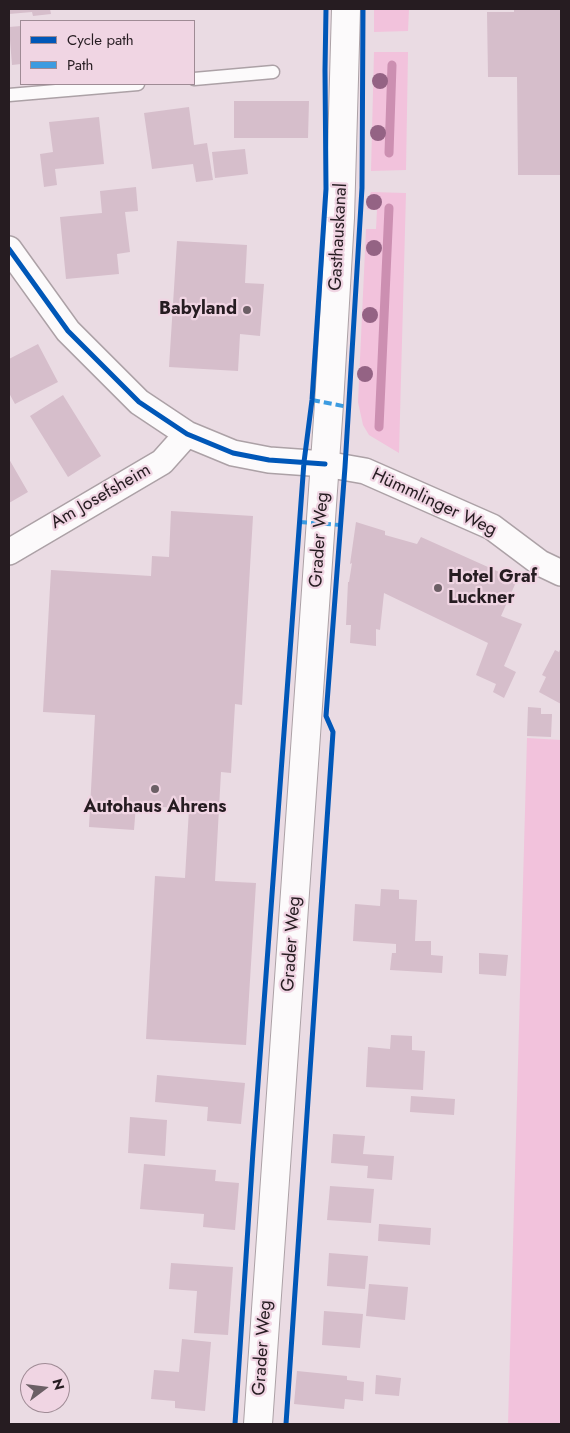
<!DOCTYPE html>
<meta charset="utf-8">
<style>
body{margin:0}
#map{position:relative;width:570px;height:1433px;overflow:hidden;background:#eadbe3;font-family:Jost,sans-serif}
canvas{display:block}
.frame{position:absolute;inset:0;border:10px solid #261c21;pointer-events:none}
.legend{position:absolute;left:20px;top:20px;width:175px;height:65px;box-sizing:border-box;background:#f0d5e3;border:1px solid #9f8b95;margin:0;padding:6px 9px;list-style:none;font-size:15px;color:#261c21}
.legend li{display:flex;align-items:center;gap:10px;height:25px}
.legend b{width:25px;border:1px solid #9f8b95}
.north{position:absolute;left:20px;top:1363px;width:50px;height:50px;box-sizing:border-box;background:#f0d5e3;border:1px solid #9f8b95;border-radius:50%;rotate:75deg;font-size:14px;font-weight:700;line-height:20px;text-align:center;color:#261c21}
.north::after{content:'';display:block;margin:auto;width:18px;height:22px;background:#6b5f65;clip-path:polygon(50% 0,100% 100%,50% 72%,0 100%)}
</style>
<div id="map">
<canvas width="570" height="1433"></canvas>
<div class="frame"></div>
<ul class="legend">
<li><b style="height:6px;background:#0057b8"></b>Cycle path</li>
<li><b style="height:6px;background:#3c9be0"></b>Path</li>
</ul>
<div class="north">N</div>
</div>
<script>
const g = document.querySelector('canvas').getContext('2d');
g.lineJoin = 'round';
function fill(path, color) {
  g.fillStyle = color;
  g.fill(path, 'evenodd');
}
function poly(rows) {
  const path = new Path2D();
  for (const r of rows) {
    path.moveTo(r[0], r[1]);
    for (let i = 2; i < r.length; i += 2) path.lineTo(r[i], r[i + 1]);
  }
  return path;
}
function stroke(path, color, width, dash) {
  g.strokeStyle = color;
  g.lineWidth = width;
  g.lineCap = dash ? 'butt' : 'round';
  g.setLineDash(dash || []);
  g.stroke(path);
}
function drawText(font, color, halo, rows, align = 'center') {
  g.font = font + ' Jost,sans-serif';
  g.lineWidth = 4.5;
  g.setLineDash([]);
  g.textBaseline = 'middle';
  g.strokeStyle = halo;
  g.fillStyle = color;
  for (const [text, x, y, turn = 0] of rows) {
    g.save();
    g.translate(x, y);
    g.rotate((+turn || 0) * Math.PI / 180);
    g.textAlign = isNaN(turn) ? turn : align;
    if (halo) g.strokeText(text, 0, 0);
    g.fillText(text, 0, 0);
    g.restore();
  }
}
fill(poly([
 [374,9,409,9,408,31,374,32],
 [374,52,408,52,406,170,371,171],
 [371,192,406,193,399,453,369,435,363,425,358,402,366,229,376,229,377,210,367,209,367,201],
 [527,738,561,740,561,1424,508,1424]
]), '#f2c2dc');
stroke(poly([
 [389,153,392,65],
 [379,427,389,208]
]), '#cc8fb1', 9);
fill(poly([
 [9,9,50,9,51,14,33,16,32,12,9,14],
 [514,9,561,9,561,175,518,175,517,77,488,77,487,12,514,12],
 [21,26,21,64,12,65,9,27],
 [234,101,309,101,308,138,234,138],
 [189,107,194,145,207,143,213,180,196,182,193,164,152,169,144,113],
 [99,117,104,164,55,169,57,185,44,187,40,154,53,152,49,122],
 [245,149,248,174,215,178,212,152],
 [136,187,138,211,125,212,130,252,117,254,119,274,66,279,60,217,102,213,100,191],
 [177,241,247,245,245,283,264,284,260,336,240,334,238,371,169,367],
 [38,344,58,382,15,404,9,393,9,359],
 [63,395,101,456,68,477,30,416],
 [9,459,28,492,9,503],
 [171,511,253,516,242,705,235,704,231,773,221,772,215,881,256,883,246,1045,146,1039,155,876,185,878,189,809,136,805,134,830,89,827,95,715,43,712,51,570,151,576,152,556,169,557],
 [356,522,385,531,385,535,417,544,421,537,517,580,501,616,522,624,504,666,516,672,504,698,493,692,496,684,476,675,488,643,384,593,380,630,376,629,376,646,350,643,351,625,346,625,348,582,349,582,352,563,350,564],
 [561,647,561,704,539,692,546,677,542,675,555,650,559,652],
 [528,707,541,708,541,714,552,714,551,737,527,736],
 [381,889,399,890,399,899,417,900,415,941,431,941,431,955,443,956,442,973,390,970,392,953,396,953,396,944,353,941,355,904,380,906],
 [479,953,508,955,506,976,479,974],
 [391,1035,412,1036,412,1050,425,1051,423,1090,366,1087,368,1047,390,1049],
 [157,1075,245,1083,241,1124,207,1121,208,1107,155,1102],
 [411,1096,455,1099,454,1115,410,1112],
 [130,1117,167,1120,165,1156,128,1153],
 [333,1134,365,1136,363,1154,394,1156,392,1180,367,1178,368,1166,331,1163],
 [144,1164,216,1170,215,1181,239,1183,235,1230,203,1227,204,1214,140,1209],
 [330,1186,374,1189,371,1223,327,1220],
 [379,1224,431,1228,430,1245,378,1241],
 [329,1253,368,1256,365,1289,327,1286],
 [171,1263,233,1267,228,1335,194,1333,197,1291,169,1289],
 [369,1284,408,1287,405,1320,366,1316],
 [324,1311,363,1314,360,1348,322,1345],
 [182,1339,211,1342,205,1411,175,1408,175,1401,151,1399,154,1370,179,1372],
 [297,1371,347,1376,347,1380,364,1382,363,1401,345,1399,344,1409,294,1404],
 [376,1375,401,1378,399,1396,375,1394]
]), '#d6becb');
const service = poly([
 [194,79,273,72],
 [9,95,138,84]
]);
const minor = poly([
 [9,249,68,331,139,402,187,434,233,453,269,460,325,464,365,471,492,527,540,563,561,573],
 [9,552,162,462,187,434]
]);
const tertiary = poly([
 [258,1424,329,404,340,218,346,9]
]);
stroke(service, '#aca1a6', 15);
stroke(minor, '#aca1a6', 28);
stroke(tertiary, '#aca1a6', 30);
stroke(service, '#fcfafb', 12);
stroke(minor, '#fcfafb', 25);
stroke(tertiary, '#fcfafb', 28);
stroke(poly([
 [312,400,348,407],
 [299,522,340,525]
]), '#3c9be0', 4, [8, 4]);
stroke(poly([
 [9,249,68,331,139,402,187,434,233,453,269,460,325,464],
 [235,1424,253,1151,304,462,312,400,326,189,325,70,326,9],
 [286,1424,333,732,326,716,345,467,362,188,363,9]
]), '#0057b8', 5);
g.fillStyle = '#946384';
for (const [x, y] of [
 [380,81],
 [378,133],
 [374,202],
 [374,248],
 [370,315],
 [365,374]
]) {
  g.beginPath();
  g.arc(x, y, 8, 0, 2 * Math.PI);
  g.fill();
}
for (const [x, y, r, color] of [
 [247,310,5,"#6b5f65"],
 [438,588,5,"#6b5f65"],
 [155,789,5,"#6b5f65"]
]) {
  const dot = new Path2D();
  dot.arc(x, y, r, 0, 2 * Math.PI);
  g.fillStyle = color;
  g.fill(dot);
  stroke(dot, '#f0d5e3', 2);
}
drawText('18px', '#261c21', '#f0d5e3', [
 ["Gasthauskanal",339,237,-87],
 ["Am Josefsheim",101,497,-30],
 ["Hümmlinger Weg",434,503,25],
 ["Grader Weg",320,540,-86],
 ["Grader Weg",292,944,-86],
 ["Grader Weg",263,1348,-86]
]);
drawText('bold 18px', '#261c21', '#f0d5e3', [
 ["Babyland",237,310],
 ["Hotel Graf",448,578,"left"],
 ["Luckner",448,599,"left"],
 ["Autohaus Ahrens",155,808,"center"]
], 'right');
</script>
